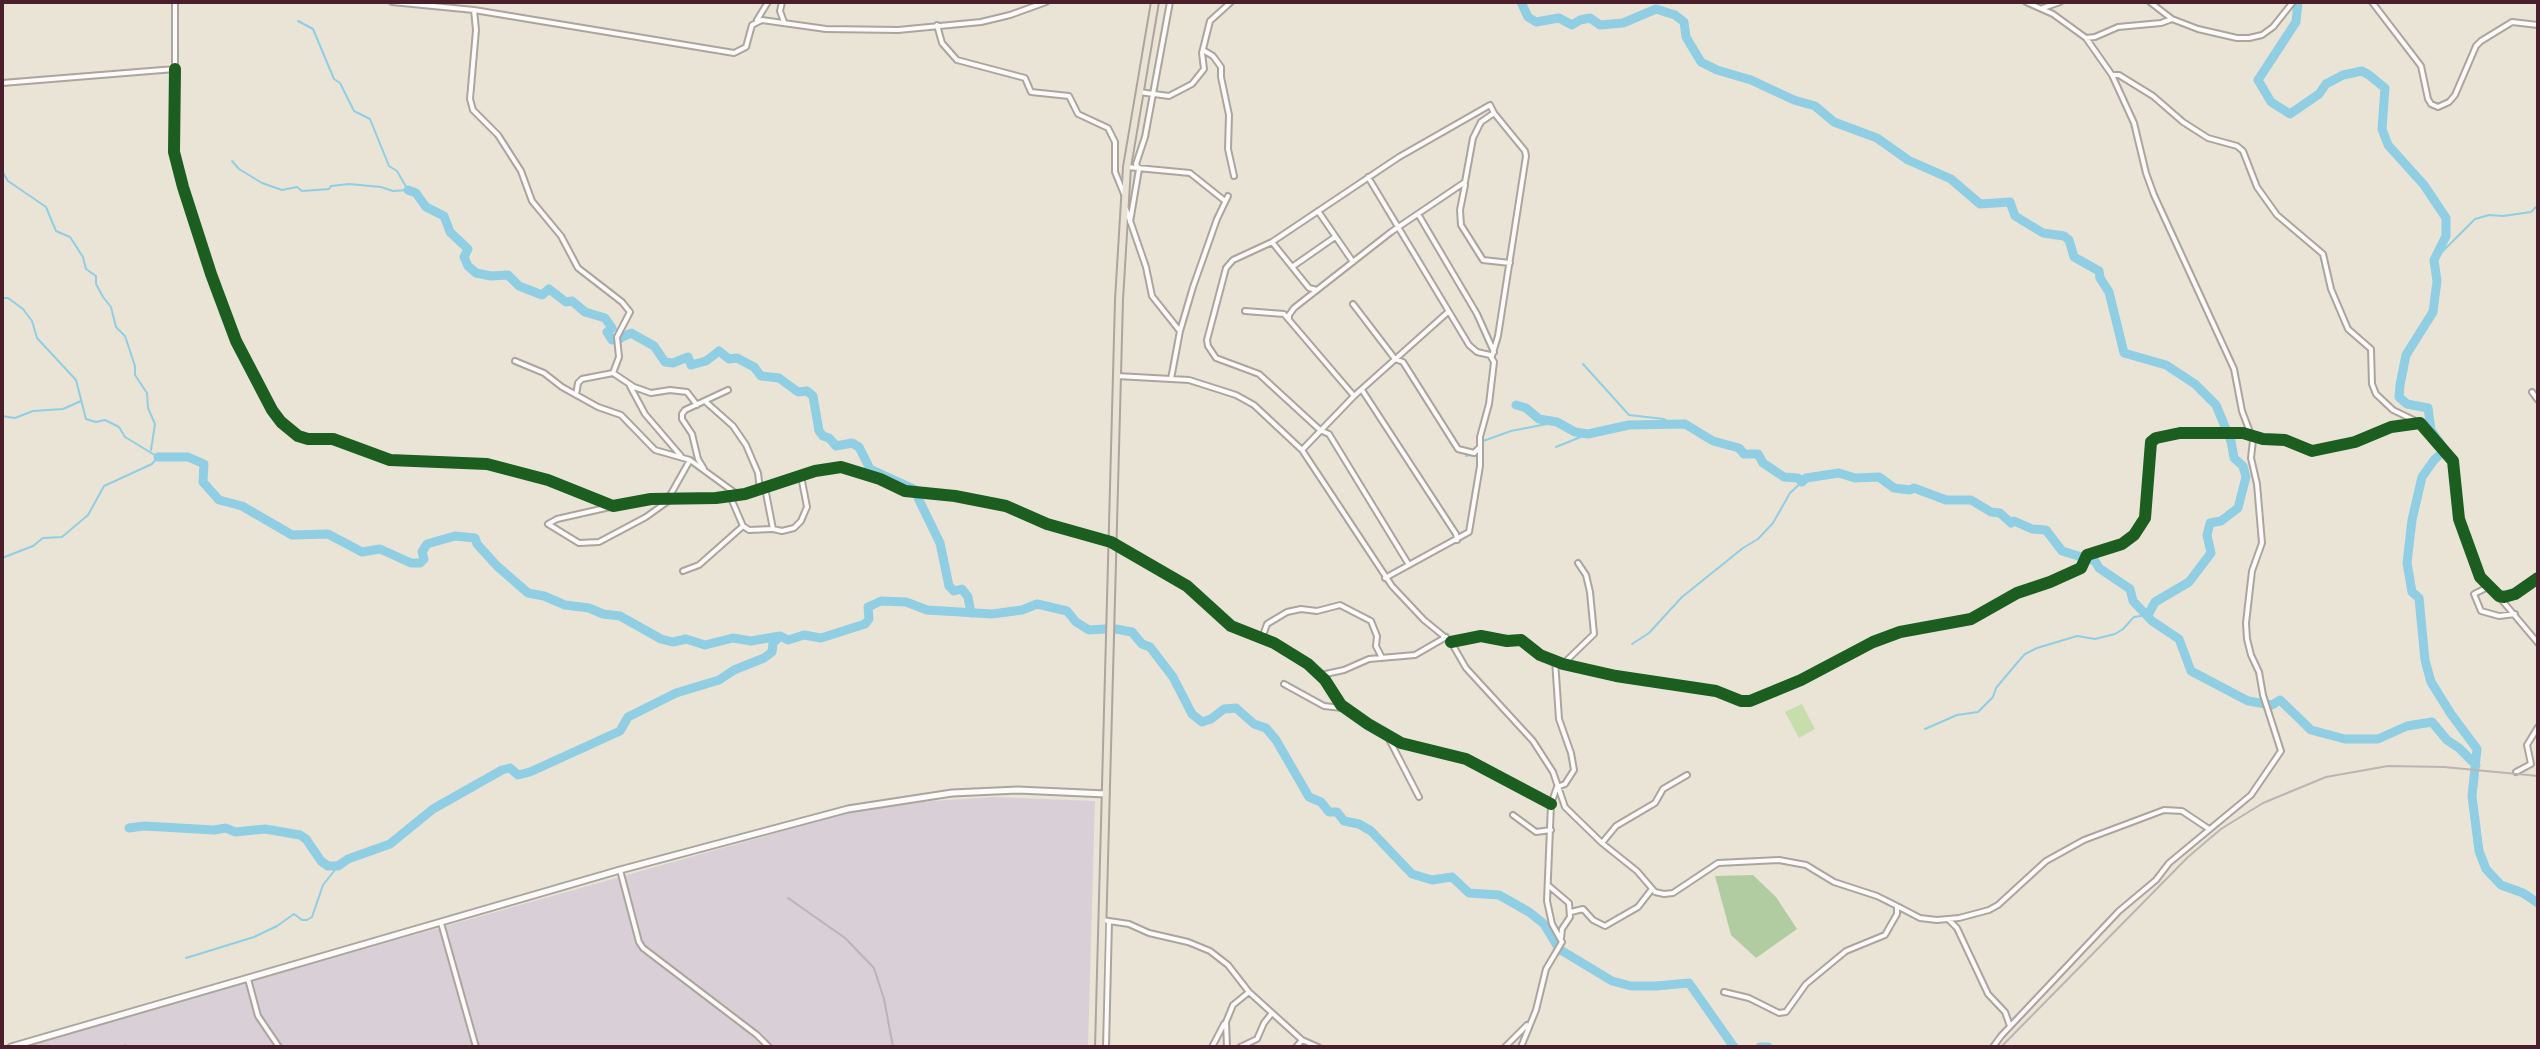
<!DOCTYPE html>
<style>
body{margin:0}
#map{position:relative;width:2540px;height:1049px;overflow:hidden;background:#eae4d7;font-family:Vollkorn,serif}
canvas{display:block}
.frame{position:absolute;inset:0;border:4px solid #4a1f2b;pointer-events:none}
</style>
<div id="map">
<canvas width="2540" height="1049"></canvas>
<div class="frame"></div>
</div>
<script>
const g = document.querySelector('canvas').getContext('2d');
g.lineJoin = 'round';
function fill(path, color) {
  g.fillStyle = color;
  g.fill(path, 'evenodd');
}
function poly(rows) {
  const path = new Path2D();
  for (const r of rows) {
    path.moveTo(r[0], r[1]);
    for (let i = 2; i < r.length; i += 2) path.lineTo(r[i], r[i + 1]);
  }
  return path;
}
function stroke(path, color, width, dash) {
  g.strokeStyle = color;
  g.lineWidth = width;
  g.lineCap = dash ? 'butt' : 'round';
  g.setLineDash(dash || []);
  g.stroke(path);
}
fill(poly([
 [994,797,1095,801,1088,1047,16,1047,847,813,917,802]
]), '#d8d0d6');
fill(poly([
 [1802,704,1815,729,1799,738,1785,712]
]), '#c5deac');
fill(poly([
 [1753,875,1776,897,1797,929,1756,958,1731,935,1715,876]
]), '#b2cca1');
stroke(poly([
 [232,161,239,169,262,183,282,190,297,187,302,191,329,189,331,186,349,184,381,187,393,191,408,190,397,171,389,166,370,119,354,111,340,83,334,79,313,29,298,21],
 [2,171,8,181,46,207,56,231,70,237,83,257,86,269,96,276,96,284,103,297,111,307,116,327,125,336,135,366,135,375,147,393,148,408,155,424,151,450],
 [2434,260,2475,219,2489,215,2503,216,2531,212,2538,205],
 [2,298,8,298,23,309,32,321,37,338,76,380,86,419,96,422,105,420,119,427,125,437,158,457,152,464,104,486,88,515,62,537,43,538,33,546,2,558],
 [1583,364,1629,415,1664,419,1671,424],
 [2,416,15,418,33,411,63,409,81,401],
 [1481,445,1483,441,1511,431,1557,422],
 [1556,447,1588,434],
 [1466,456,1476,454],
 [1632,644,1649,633,1682,597,1743,548,1758,539,1773,523,1790,493,1802,482],
 [1925,729,1957,715,1978,712,1993,697,1996,688,2017,663,2025,654,2037,648,2077,636,2095,639,2115,634,2123,629,2134,617,2148,615],
 [186,958,254,937,277,926,294,914,302,920,307,920,312,917,323,885,338,866]
]), '#90cee3', 2);
stroke(poly([
 [1521,2,1528,17,1536,22,1559,18,1572,25,1580,20,1590,18,1600,25,1623,23,1656,9,1675,15,1684,22,1686,37,1701,62,1717,70,1751,80,1794,100,1815,106,1834,122,1877,138,1908,160,1951,179,1980,204,2010,202,2015,216,2043,233,2064,236,2069,240,2074,257,2099,271,2100,278,2109,292,2124,353,2166,365,2195,384,2216,405,2231,441,2234,458,2243,466,2246,477,2238,508,2221,521,2210,523,2207,535,2211,553,2189,582,2155,602,2148,615],
 [2298,2,2296,22,2258,80,2271,102,2290,114,2319,94,2326,84,2343,75,2362,71,2369,75,2385,88,2382,129,2388,145,2424,185,2446,218,2446,236,2434,260,2437,281,2433,312,2406,355,2400,385,2399,397,2407,404,2428,408,2431,430,2445,450,2434,460,2422,477,2412,520,2407,563,2412,592,2419,598,2425,660,2431,682,2451,714,2477,749,2472,796,2479,851,2486,869,2501,885,2523,893,2538,903],
 [408,190,416,193,426,207,444,216,450,232,468,249,464,257,468,266,476,273,491,276,508,275,519,286,542,295,549,289,566,302,572,301,585,312,605,318,612,328,607,332,612,340,617,340,631,333,654,346,665,362,673,363,688,357,691,365,706,361,719,351,729,359,737,358,754,367,761,376,779,378,798,392,807,391,813,396,819,431,823,436,829,438,836,446,852,443,859,447,870,469,916,490],
 [1516,405,1526,408,1539,419,1557,422,1575,432,1588,434,1629,425,1685,424,1713,441,1739,448,1744,454,1758,454,1763,463,1784,477,1798,478,1802,482,1806,478,1839,473,1855,478,1879,477,1894,488,1910,490,1914,488,1946,500,1971,500,1991,512,2000,513,2011,523,2014,521,2032,529,2046,530,2062,551,2095,561,2099,568,2130,589,2133,601,2152,621,2179,639,2191,671,2248,701,2272,705,2280,700,2311,730,2345,739,2378,739,2407,726,2432,722,2447,740,2459,748,2476,765],
 [158,457,188,457,204,464,203,482,219,500,242,506,292,535,328,534,362,552,380,549,411,563,420,563,424,559,422,552,427,544,455,536,475,538,477,544,497,566,528,593,544,596,565,605,589,608,603,614,620,616,661,639,673,642,686,639,705,645,733,638,751,641,780,636,788,640,804,635,821,638,865,624,869,619,868,607,881,601,906,602,927,610,992,614,1022,610,1037,604,1067,611,1076,622,1089,630,1105,629],
 [918,498,940,543,949,586,954,591,962,589,968,597,971,613],
 [1116,629,1132,632,1142,644,1150,647,1173,677,1192,714,1202,722,1211,719,1224,709,1236,708,1254,724,1266,728,1276,740,1309,797,1321,802,1329,812,1337,812,1344,821,1359,824,1371,831,1412,874,1432,880,1452,877,1469,893,1499,895,1529,912,1544,924,1559,949,1612,981,1631,986,1656,986,1689,983,1734,1047],
 [129,828,144,826,214,830,226,828,235,832,265,829,300,835,306,839,321,861,328,866,338,866,348,859,390,844,433,809,502,770,510,768,518,775,530,772,620,731,628,717,676,693,719,680,734,670,764,658,772,652,773,643,780,636],
 [1760,1047,1768,1047]
]), '#90cee3', 9);
const minor = poly([
 [392,2,474,10,734,53,746,47,752,25,762,20,826,29,898,30,981,22,1010,15,1046,2],
 [782,2,780,11,784,22],
 [2150,2,2172,19],
 [2372,2,2421,66,2428,99,2431,104,2438,107,2449,102,2455,95,2476,46,2481,41,2512,22,2538,25],
 [2043,8,2060,2],
 [474,10,476,30,470,99,473,110,498,135,521,171,532,201,561,236,578,268,622,302,630,312,617,337,619,357,613,373],
 [757,20,768,2],
 [937,25,942,43,957,60,1025,78,1031,92,1069,96,1078,114,1108,128,1115,142,1115,172,1124,194],
 [2086,38,2095,37,2118,27,2161,23,2172,19,2198,29,2237,38,2249,38,2262,35,2273,27,2293,2],
 [1203,50,1213,56,1221,67,1221,77,1229,115,1228,149,1234,176],
 [175,69,174,152,183,187,211,274,236,341,272,410,281,422,298,436,308,439,333,439,390,460,487,464,548,480,613,506,651,499,716,498,745,494,815,471,841,467,880,479,905,491,955,496,1006,506,1047,524,1111,542,1187,586,1231,626,1274,643,1308,664,1325,680,1341,705,1368,724,1401,743,1466,759,1551,804],
 [2113,75,2119,75,2153,96,2183,122,2208,138,2237,146,2243,151,2257,187,2277,215,2323,254,2331,289,2348,329,2371,349,2372,384,2376,394,2393,410,2420,423],
 [2,83,175,69,175,2],
 [1139,92,1169,96,1192,84,1204,69,1202,53,1210,21,1231,2],
 [1127,167,1190,173,1225,201],
 [1368,177,1469,345,1477,352,1490,355,1494,362,1489,404,1480,437,1480,466,1469,532,1385,578],
 [1465,185,1460,210,1461,225,1483,260,1510,263],
 [1126,209,1146,267,1152,296,1179,330],
 [1318,211,1353,262],
 [1418,214,1477,314,1494,352],
 [1130,222,1139,169,1136,164,1145,137,1170,2],
 [1272,242,1309,288,1317,290],
 [1292,267,1335,237],
 [1353,304,1395,359,1403,362,1458,449,1474,453,1479,448],
 [1245,311,1284,314,1354,396],
 [1289,319,1289,315,1294,308,1391,232,1465,182,1473,138,1481,122,1494,113,1490,105,1399,157,1272,242,1233,260,1226,268,1207,340,1208,346,1216,358,1259,374,1320,430,1329,434,1409,565],
 [1492,356,1498,336,1526,156,1525,151,1494,113],
 [515,361,544,373,562,387,598,407,621,415,655,450,690,460,738,495],
 [1117,376,1189,380,1236,395,1254,405,1302,450,1392,586,1424,620,1451,642,1466,668,1533,741,1553,772,1565,807,1602,843,1637,871,1655,892,1664,894,1673,893,1718,863,1779,860,1806,865,1834,882,1877,896,1897,906,1897,914,1885,935,1846,951,1806,984,1786,1012,1779,1013,1749,998,1724,992],
 [1171,379,1180,331,1193,287,1217,219,1228,196],
 [630,386,645,414,681,456],
 [1362,390,1456,534,1457,540],
 [2532,392,2538,400],
 [576,395,578,383,582,379,613,373,634,387,651,393,670,390,687,392,697,405],
 [706,402,733,426,746,445,758,473,760,490],
 [1302,450,1354,396,1448,312],
 [704,469,698,459,692,434,682,419,682,414,685,410,728,390],
 [765,488,773,529,782,531,794,528,801,521,807,507,801,476],
 [668,499,690,460],
 [548,524,579,543,599,542,646,517,671,499],
 [548,524,557,519,610,507],
 [743,526,749,530,772,529],
 [683,571,699,565,743,526,730,496],
 [2488,587,2474,594,2481,611,2499,616,2515,614],
 [2500,598,2538,643],
 [1262,638,1267,624,1287,612,1301,609,1317,611,1340,605,1371,621,1377,636,1376,646,1382,658],
 [1451,642,1481,636,1507,641,1521,640,1540,655,1563,664,1616,676,1716,691,1741,701,1750,701,1801,680,1873,642,1900,632,1971,619,2017,593,2050,582,2081,568,2087,555,2122,544,2134,535,2145,518,2151,442,2156,438,2180,433,2243,433,2263,439,2285,440,2312,451,2355,442,2391,427,2420,423,2453,461,2459,519,2480,577,2499,596,2504,597,2515,594,2538,578],
 [1563,664,1594,634,1590,592,1586,575,1578,563],
 [1321,675,1344,670,1369,659,1415,655,1446,637],
 [1284,684,1324,706,1342,708],
 [1389,739,1419,797],
 [2516,772,2531,764,2527,745,2538,727],
 [1513,815,1536,832,1551,830],
 [1602,843,1616,826,1655,803,1663,789,1687,775],
 [620,870,639,942,643,948,757,1035,769,1047],
 [1549,886,1569,903,1570,917,1562,929,1561,938],
 [1899,907,1920,918,1937,920,1959,918,1989,910,1998,905,2046,861,2084,840,2164,810,2182,811,2209,829],
 [1571,912,1583,909,1593,920,1605,926,1638,907,1652,889],
 [1102,920,1129,924,1149,933,1188,942,1210,951,1228,965,1249,992,1302,1040,1318,1047],
 [1950,921,1957,928,1988,994,2005,1012,2010,1026],
 [441,923,476,1047],
 [248,979,258,1016,279,1047],
 [1106,1047,1109,921],
 [1212,1047,1224,1024],
 [1227,1047,1226,1022,1233,1005,1249,992],
 [1240,1047,1257,1039,1264,1023,1272,1013],
 [1296,1047,1302,1040],
 [1505,1047,1527,1025],
 [1521,1047,1536,1010,1546,969,1562,942,1552,924,1547,901,1551,804,1557,787,1565,784,1574,770,1571,753,1559,719,1555,660],
 [1993,1047,2001,1036,2119,911,2156,880,2169,863,2251,795,2281,751,2263,695,2259,672,2251,655,2247,639,2246,623,2252,571,2262,543,2257,484,2251,458,2253,440,2242,411,2234,369,2154,195,2146,173,2134,123,2112,75,2086,38,2053,14,2026,2]
]);
const tertiary = poly([
 [11,1047,620,870,848,809,952,793,1018,790,1106,794]
]);
const trunk = poly([
 [1099,1047,1119,300,1127,167,1155,2]
]);
stroke(minor, '#aca49e', 8);
stroke(tertiary, '#aca49e', 9);
stroke(trunk, '#aca49e', 10);
stroke(minor, '#fcfbf9', 4);
stroke(tertiary, '#fcfbf9', 5);
stroke(trunk, '#e9e2d5', 6);
stroke(poly([
 [788,898,845,938,874,968,884,999,893,1047],
 [125,1045,126,1047],
 [2001,1047,2188,857,2221,829,2263,803,2326,777,2388,766,2444,767,2538,776]
]), '#bab4b3', 2);
stroke(poly([
 [175,69,174,152,183,187,211,274,236,341,272,410,281,422,298,436,308,439,333,439,390,460,487,464,548,480,613,506,651,499,716,498,745,494,815,471,841,467,880,479,905,491,955,496,1006,506,1047,524,1111,542,1187,586,1231,626,1274,643,1308,664,1325,680,1341,705,1368,724,1401,743,1466,759,1551,804],
 [1451,642,1481,636,1507,641,1521,640,1540,655,1563,664,1616,676,1716,691,1741,701,1750,701,1801,680,1873,642,1900,632,1971,619,2017,593,2050,582,2081,568,2087,555,2122,544,2134,535,2145,518,2151,442,2156,438,2180,433,2243,433,2263,439,2285,440,2312,451,2355,442,2391,427,2420,423,2453,461,2459,519,2480,577,2499,596,2504,597,2515,594,2538,578]
]), '#1b5e20', 12);
</script>
